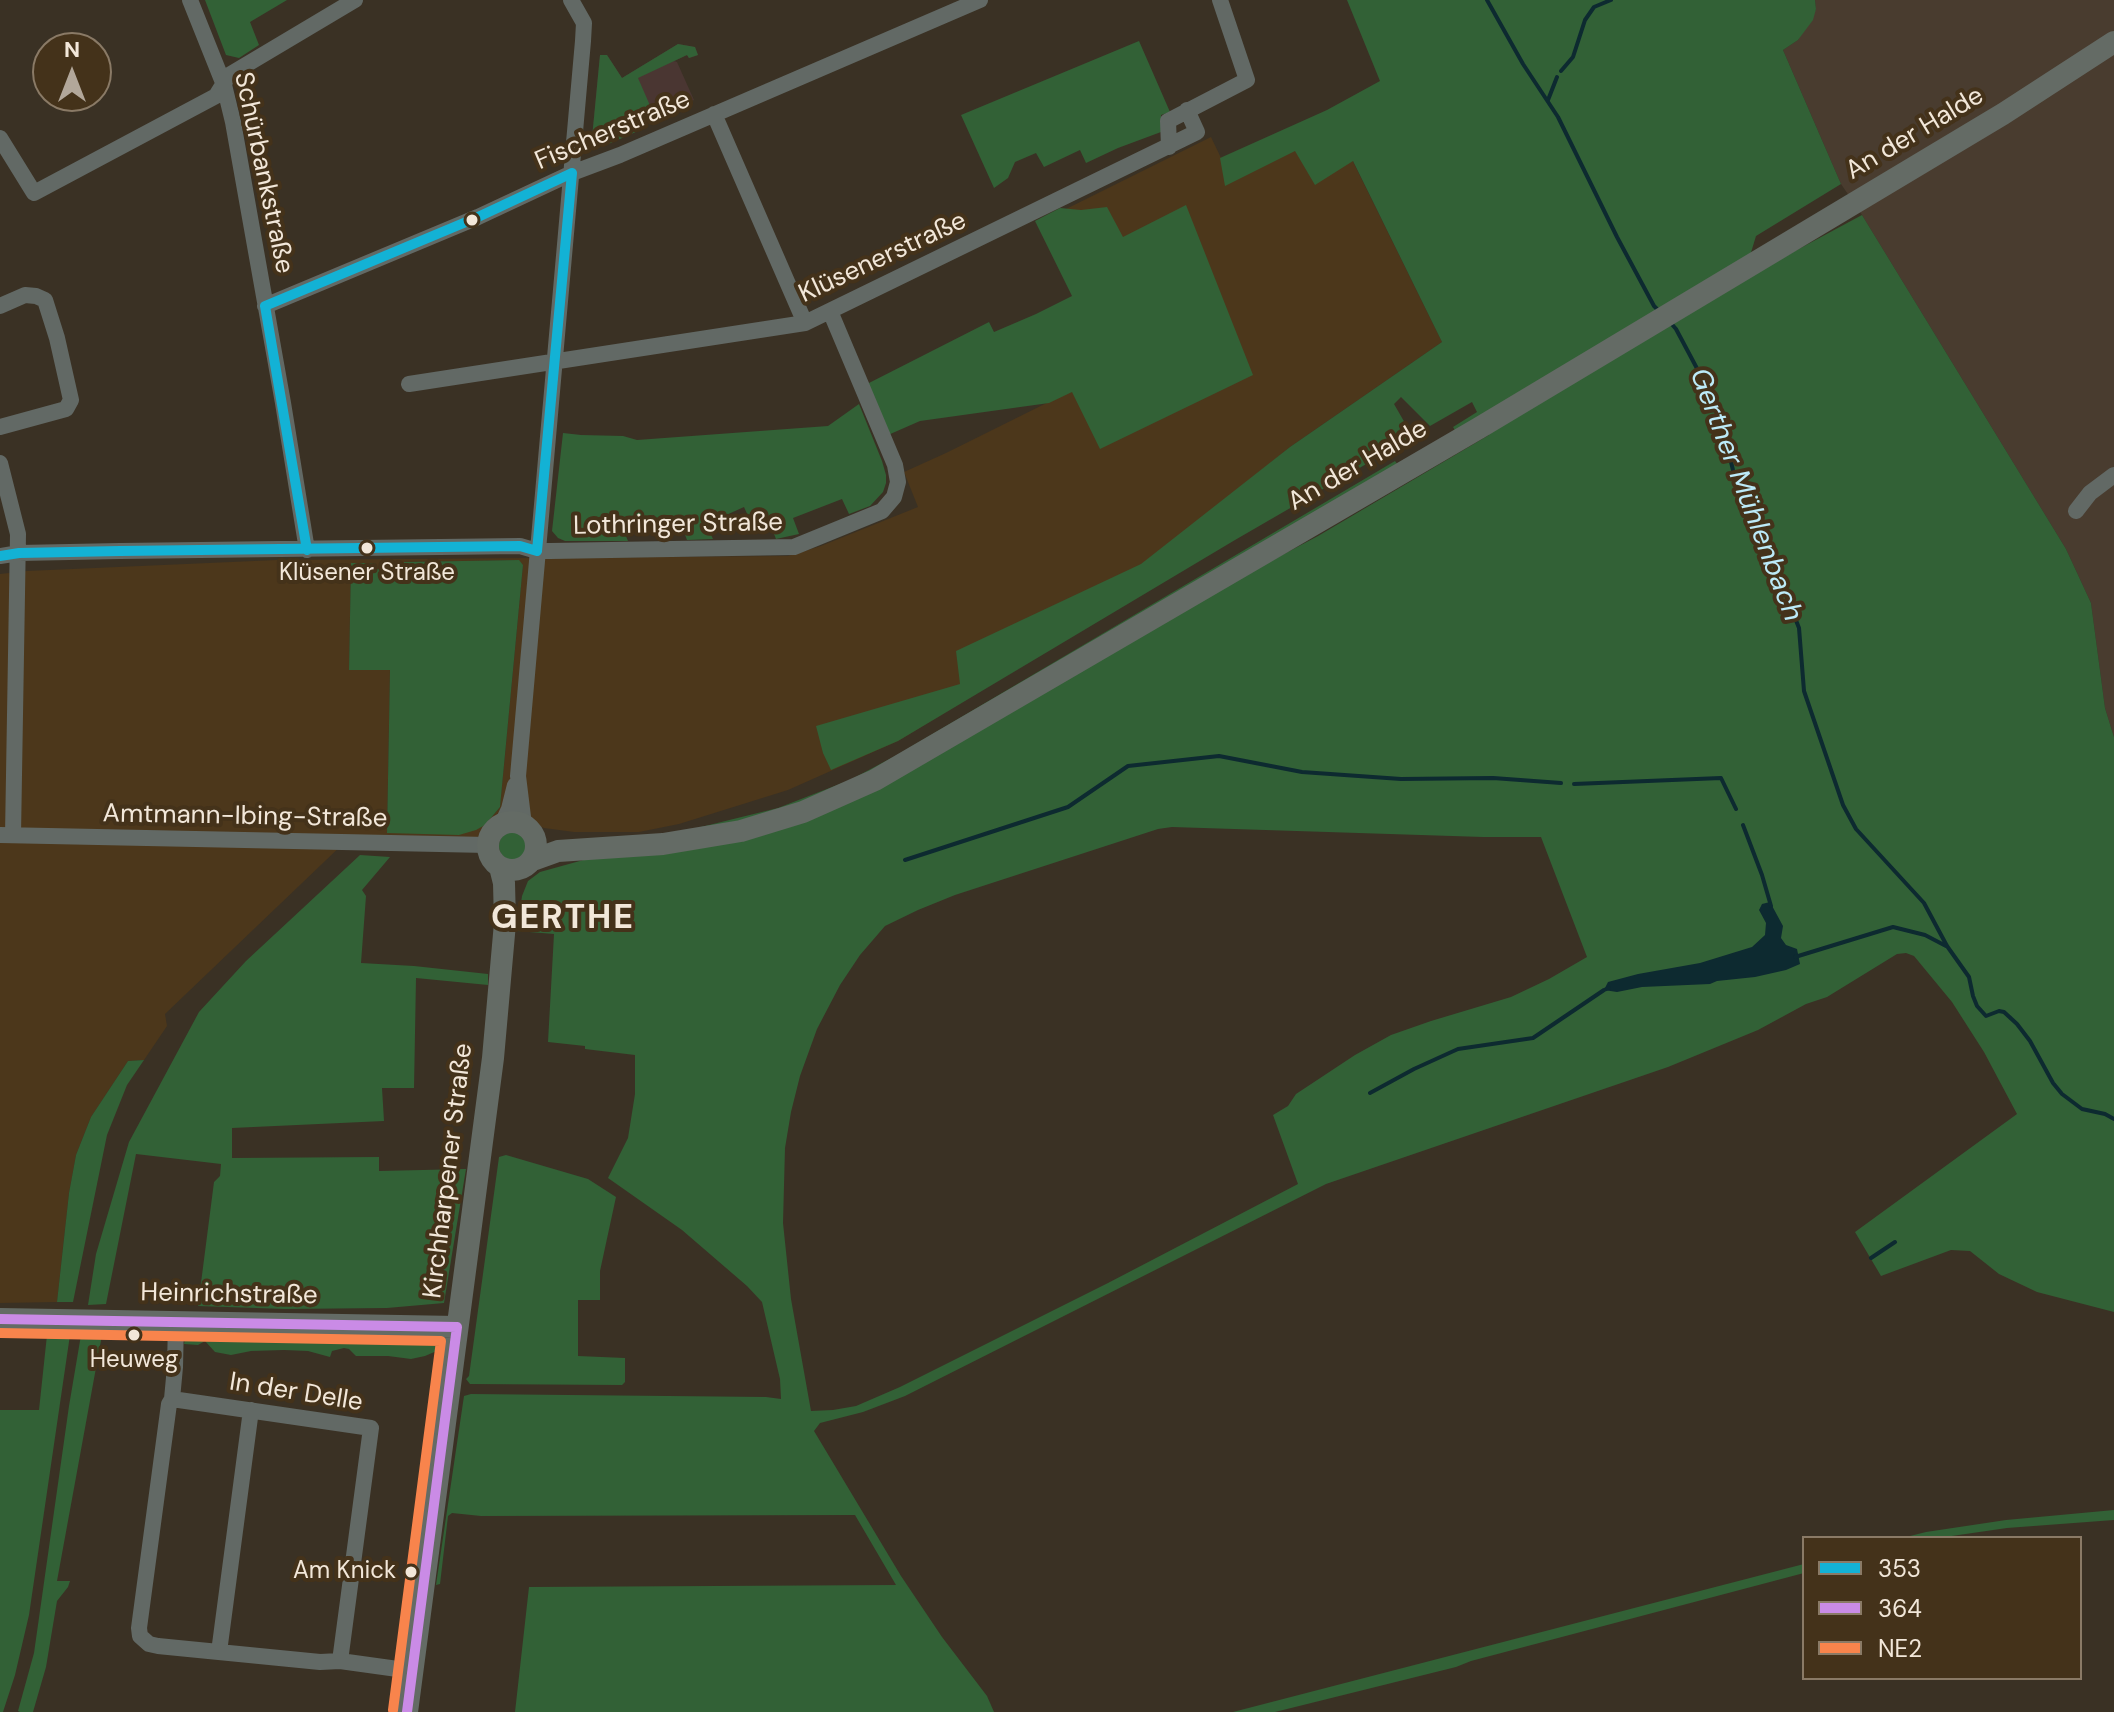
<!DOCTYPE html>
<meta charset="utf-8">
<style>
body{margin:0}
#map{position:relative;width:2114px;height:1712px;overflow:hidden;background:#3a3124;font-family:"DM Sans",sans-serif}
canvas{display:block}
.legend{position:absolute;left:1802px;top:1536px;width:280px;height:144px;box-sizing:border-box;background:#44321a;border:2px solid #8a7a66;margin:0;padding:10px 14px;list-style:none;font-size:24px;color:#f2e7d9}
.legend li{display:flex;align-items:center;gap:16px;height:40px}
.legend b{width:40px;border:2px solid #8a7a66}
.north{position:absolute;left:32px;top:32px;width:80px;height:80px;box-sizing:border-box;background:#44321a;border:2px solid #8a7a66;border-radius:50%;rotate:0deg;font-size:22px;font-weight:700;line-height:32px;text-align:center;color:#f2e7d9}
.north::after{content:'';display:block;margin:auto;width:28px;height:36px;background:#b2a79a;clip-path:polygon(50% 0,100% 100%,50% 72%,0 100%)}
</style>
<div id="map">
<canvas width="2114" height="1712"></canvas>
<ul class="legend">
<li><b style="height:10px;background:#13b2d5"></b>353</li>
<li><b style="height:10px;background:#ca8be6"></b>364</li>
<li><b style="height:10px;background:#f8844c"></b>NE2</li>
</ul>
<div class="north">N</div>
</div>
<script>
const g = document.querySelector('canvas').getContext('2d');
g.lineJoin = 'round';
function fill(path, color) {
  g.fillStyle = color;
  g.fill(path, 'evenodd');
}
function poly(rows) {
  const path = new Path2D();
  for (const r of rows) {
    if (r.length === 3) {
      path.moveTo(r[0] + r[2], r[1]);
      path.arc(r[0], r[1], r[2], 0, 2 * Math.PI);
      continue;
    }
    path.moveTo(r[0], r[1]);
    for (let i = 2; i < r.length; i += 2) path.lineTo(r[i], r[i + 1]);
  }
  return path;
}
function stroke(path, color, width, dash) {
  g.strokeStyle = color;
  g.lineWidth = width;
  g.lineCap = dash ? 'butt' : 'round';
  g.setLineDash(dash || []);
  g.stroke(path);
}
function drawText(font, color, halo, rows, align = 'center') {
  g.font = font + ' "DM Sans",sans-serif';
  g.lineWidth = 8;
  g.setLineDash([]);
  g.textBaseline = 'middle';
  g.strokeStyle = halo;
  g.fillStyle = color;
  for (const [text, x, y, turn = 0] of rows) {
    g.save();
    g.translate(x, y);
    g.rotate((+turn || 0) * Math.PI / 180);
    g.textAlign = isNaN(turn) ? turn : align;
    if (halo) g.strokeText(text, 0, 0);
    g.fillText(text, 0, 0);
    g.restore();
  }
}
fill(poly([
 [1328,111,1442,342,1290,447,1019,668,898,741,788,790,679,824,639,832,574,832,544,828,527,820,514,816,500,819,486,831,483,841,346,841,165,1014,167,1026,144,1060,128,1061,91,1117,76,1155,69,1193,57,1302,0,1303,0,574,27,571,277,560,788,556,821,546,918,507,904,472,946,453,1101,376,1064,210,1211,137,1221,158],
 [518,560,523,565,500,807,485,825,387,833,390,670,349,669,351,564,375,563,375,569,404,568,404,562]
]), '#4c371b');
fill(poly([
 [1815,0,2114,0,2114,737,2105,708,2091,603,2066,549,1862,215,1841,184,1783,50,1798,40,1816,9]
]), '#493c2f');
fill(poly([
 [678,44,695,47,698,55,689,58,687,55,674,61,677,62,694,100,687,103,688,107,650,124,646,115,634,121,638,131,604,146,597,144,592,138,600,55,607,55,622,78]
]), '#4a3632');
fill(poly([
 [205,0,287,0,250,22,259,45,239,58,226,55],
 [1347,0,1815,0,1816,9,1813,20,1798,40,1783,50,1841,184,1756,236,1743,279,1862,215,2066,549,2091,603,2105,708,2114,737,2114,1312,2037,1292,1999,1274,1970,1251,1951,1250,1881,1276,1855,1232,2017,1114,1984,1052,1952,1002,1914,956,1906,953,1897,954,1827,997,1806,1004,1758,1030,1668,1067,1326,1184,905,1396,863,1412,820,1423,814,1431,901,1576,942,1637,987,1696,994,1712,515,1712,529,1587,896,1585,855,1515,481,1516,452,1513,448,1516,440,1584,436,1585,464,1396,471,1394,766,1397,781,1399,780,1379,762,1302,747,1286,682,1230,608,1178,628,1138,635,1094,635,1055,585,1049,585,1046,548,1042,554,934,517,931,522,896,528,881,540,872,587,859,753,835,1318,536,1489,435,1480,418,1456,432,1453,427,1477,412,1472,402,1430,426,1401,397,1394,404,1413,437,1235,540,898,741,831,770,823,753,816,726,960,684,956,651,1141,564,1290,447,1442,342,1353,161,1315,185,1295,151,1225,186,1220,158,1327,110,1380,81],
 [1172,827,1483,837,1541,837,1587,957,1549,979,1511,997,1431,1021,1391,1035,1355,1055,1296,1094,1288,1106,1273,1115,1298,1184,1108,1283,900,1387,856,1406,833,1410,811,1411,791,1299,783,1223,785,1148,791,1112,800,1076,817,1029,840,985,860,955,885,926,918,910,955,895,1158,829],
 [1139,41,1170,112,1161,115,1161,132,1118,148,1086,163,1080,150,1044,167,1036,153,1015,162,1008,178,994,188,961,115],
 [678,44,695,47,698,55,689,58,687,55,638,78,655,117,646,115,634,121,638,131,604,146,597,144,592,138,600,55,607,55,622,78],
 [1186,205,1253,375,1100,449,1072,392,1049,403,920,421,888,435,867,384,989,322,994,332,1036,314,1072,296,1035,221,1060,208,1081,210,1107,207,1123,237],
 [859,404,882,461,886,475,886,483,883,492,870,506,849,514,842,499,793,518,799,534,776,539,765,511,749,518,744,507,706,524,713,539,687,540,679,519,659,527,654,515,622,527,628,541,565,541,558,538,552,531,563,433,581,435,623,436,637,440,828,426],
 [1395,461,1398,465,853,784,729,827,701,827,778,808,850,780,897,755],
 [519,560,523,565,500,807,485,825,476,830,459,835,387,833,390,670,349,670,351,563,375,563,376,569,403,568,404,562],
 [513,846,14],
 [360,855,390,857,362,890,366,896,361,963,414,966,488,974,488,985,416,978,414,1088,382,1088,384,1121,232,1128,232,1158,379,1157,379,1171,466,1169,444,1303,387,1308,285,1309,198,1306,214,1182,220,1176,221,1164,136,1154,106,1304,88,1305,96,1254,129,1142,199,1012,246,961],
 [144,1060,127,1085,107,1135,73,1302,57,1302,69,1193,76,1155,91,1117,128,1061],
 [506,1155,588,1179,616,1197,600,1271,600,1300,578,1300,578,1356,625,1358,625,1382,622,1385,470,1384,466,1379,469,1376,499,1157],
 [186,1332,326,1339,436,1340,439,1350,425,1356,411,1359,388,1356,356,1356,349,1349,344,1348,332,1351,330,1357,308,1351,284,1350,251,1351,231,1355,215,1352,205,1341,198,1345,184,1344],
 [47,1335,70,1335,29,1615,15,1675,3,1712,0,1712,0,1410,39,1410],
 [81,1335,102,1335,57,1581,70,1581,68,1587,57,1601,46,1667,33,1712,20,1712,18,1711,34,1653,69,1406],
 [2114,1510,2114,1520,2007,1528,1938,1538,1902,1538,1926,1532,2006,1520],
 [1804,1564,1804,1573,1471,1661,1456,1667,1275,1712,1233,1712]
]), '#326136');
fill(poly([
 [1770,902,1783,926,1781,938,1786,945,1797,949,1800,964,1786,970,1755,977,1717,981,1710,984,1642,987,1617,992,1604,990,1608,982,1638,974,1700,963,1752,947,1765,935,1766,923,1759,910,1762,904]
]), '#0d2a30');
stroke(poly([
 [1487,0,1523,64,1558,117,1617,237,1654,306,1660,312],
 [1561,71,1573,57,1585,20,1594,7,1611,0],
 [1548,100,1557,77],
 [1669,321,1676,329,1717,406,1733,470,1755,516,1799,628,1804,691,1843,805,1856,829,1924,903,1947,946,1969,977,1973,996,1977,1006,1986,1016,1999,1011,2004,1012,2017,1024,2030,1041,2053,1083,2062,1094,2082,1109,2105,1114,2114,1119],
 [1574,784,1721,778,1736,809],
 [1743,825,1762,875,1771,906],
 [905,860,1068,807,1128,766,1219,756,1302,772,1401,779,1493,778,1561,783],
 [1795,957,1893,927,1925,935,1946,946],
 [1370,1093,1414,1069,1458,1049,1533,1038,1604,990,1609,988],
 [1871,1258,1895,1242]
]), '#0d2a30', 4);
stroke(poly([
 [190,0,224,85,233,122,283,403,307,550],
 [714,114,805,323],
 [0,138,34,193,216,96,229,75,355,0],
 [1169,147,1168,121,1247,80,1220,0],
 [0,306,25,295,36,296,45,300,57,338,71,400,66,409,0,427],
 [265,306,478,217,572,173,620,155,980,0],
 [409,384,805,323,1197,132,1187,110],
 [0,463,18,534,13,835],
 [2076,511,2090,493,2114,475],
 [0,556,19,553,120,551,520,546,537,551,550,551,794,547,882,511,894,497,898,482,895,465,830,311],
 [502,824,509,809,515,785],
 [524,825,518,776,583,41,584,23,571,0],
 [0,835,488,845],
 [176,1322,175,1367,172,1399,169,1404,139,1628,140,1636,149,1644,158,1646,320,1662,340,1661,412,1671],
 [172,1399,371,1428,340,1661],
 [219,1652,251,1410]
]), '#626965', 16);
stroke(poly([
 [512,846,24],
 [533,860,558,851,663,844,741,831,803,812,875,780,1479,428,2003,114,2114,42],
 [0,1319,457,1327],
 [407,1712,493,1058,505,923,504,883,500,867]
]), '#646b65', 22);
stroke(poly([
 [307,550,265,306,478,217,572,173],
 [0,556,19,553,120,551,520,546,537,551,572,173]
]), '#13b2d5', 10);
stroke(poly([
 [0,1319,457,1327],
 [407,1712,457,1327]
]), '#ca8be6', 10);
stroke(poly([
 [0,1333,441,1341,393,1710]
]), '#f8844c', 10);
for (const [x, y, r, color] of [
 [472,220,7,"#f2e7d9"],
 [367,548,7,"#f2e7d9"],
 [134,1335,7,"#f2e7d9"],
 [411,1572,7,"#f2e7d9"]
]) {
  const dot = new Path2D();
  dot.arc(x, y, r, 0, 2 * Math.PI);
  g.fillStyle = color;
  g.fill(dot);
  stroke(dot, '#44321a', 3);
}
drawText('24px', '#f2e7d9', '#44321a', [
 ["Klüsener Straße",367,574],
 ["Heuweg",134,1361],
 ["Am Knick",396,1572,"right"]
]);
drawText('26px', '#f2e7d9', '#44321a', [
 ["Fischerstraße",613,131,-23],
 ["An der Halde",1915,134,-31],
 ["Schürbankstraße",263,173,78],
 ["Klüsenerstraße",883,258,-25],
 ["An der Halde",1358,466,-30],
 ["Lothringer Straße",678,525,-1],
 ["Amtmann-Ibing-Straße",245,817,1],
 ["Kirchharpener Straße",449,1171,-83],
 ["Heinrichstraße",229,1295,1],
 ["In der Delle",296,1393,9]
]);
drawText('italic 28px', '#bceaf8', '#44321a', [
 ["Gerther Mühlenbach",1745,495,69]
]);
g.letterSpacing = '2px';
drawText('bold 34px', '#f2e7d9', '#44321a', [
 ["GERTHE",563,919]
]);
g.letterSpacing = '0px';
</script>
